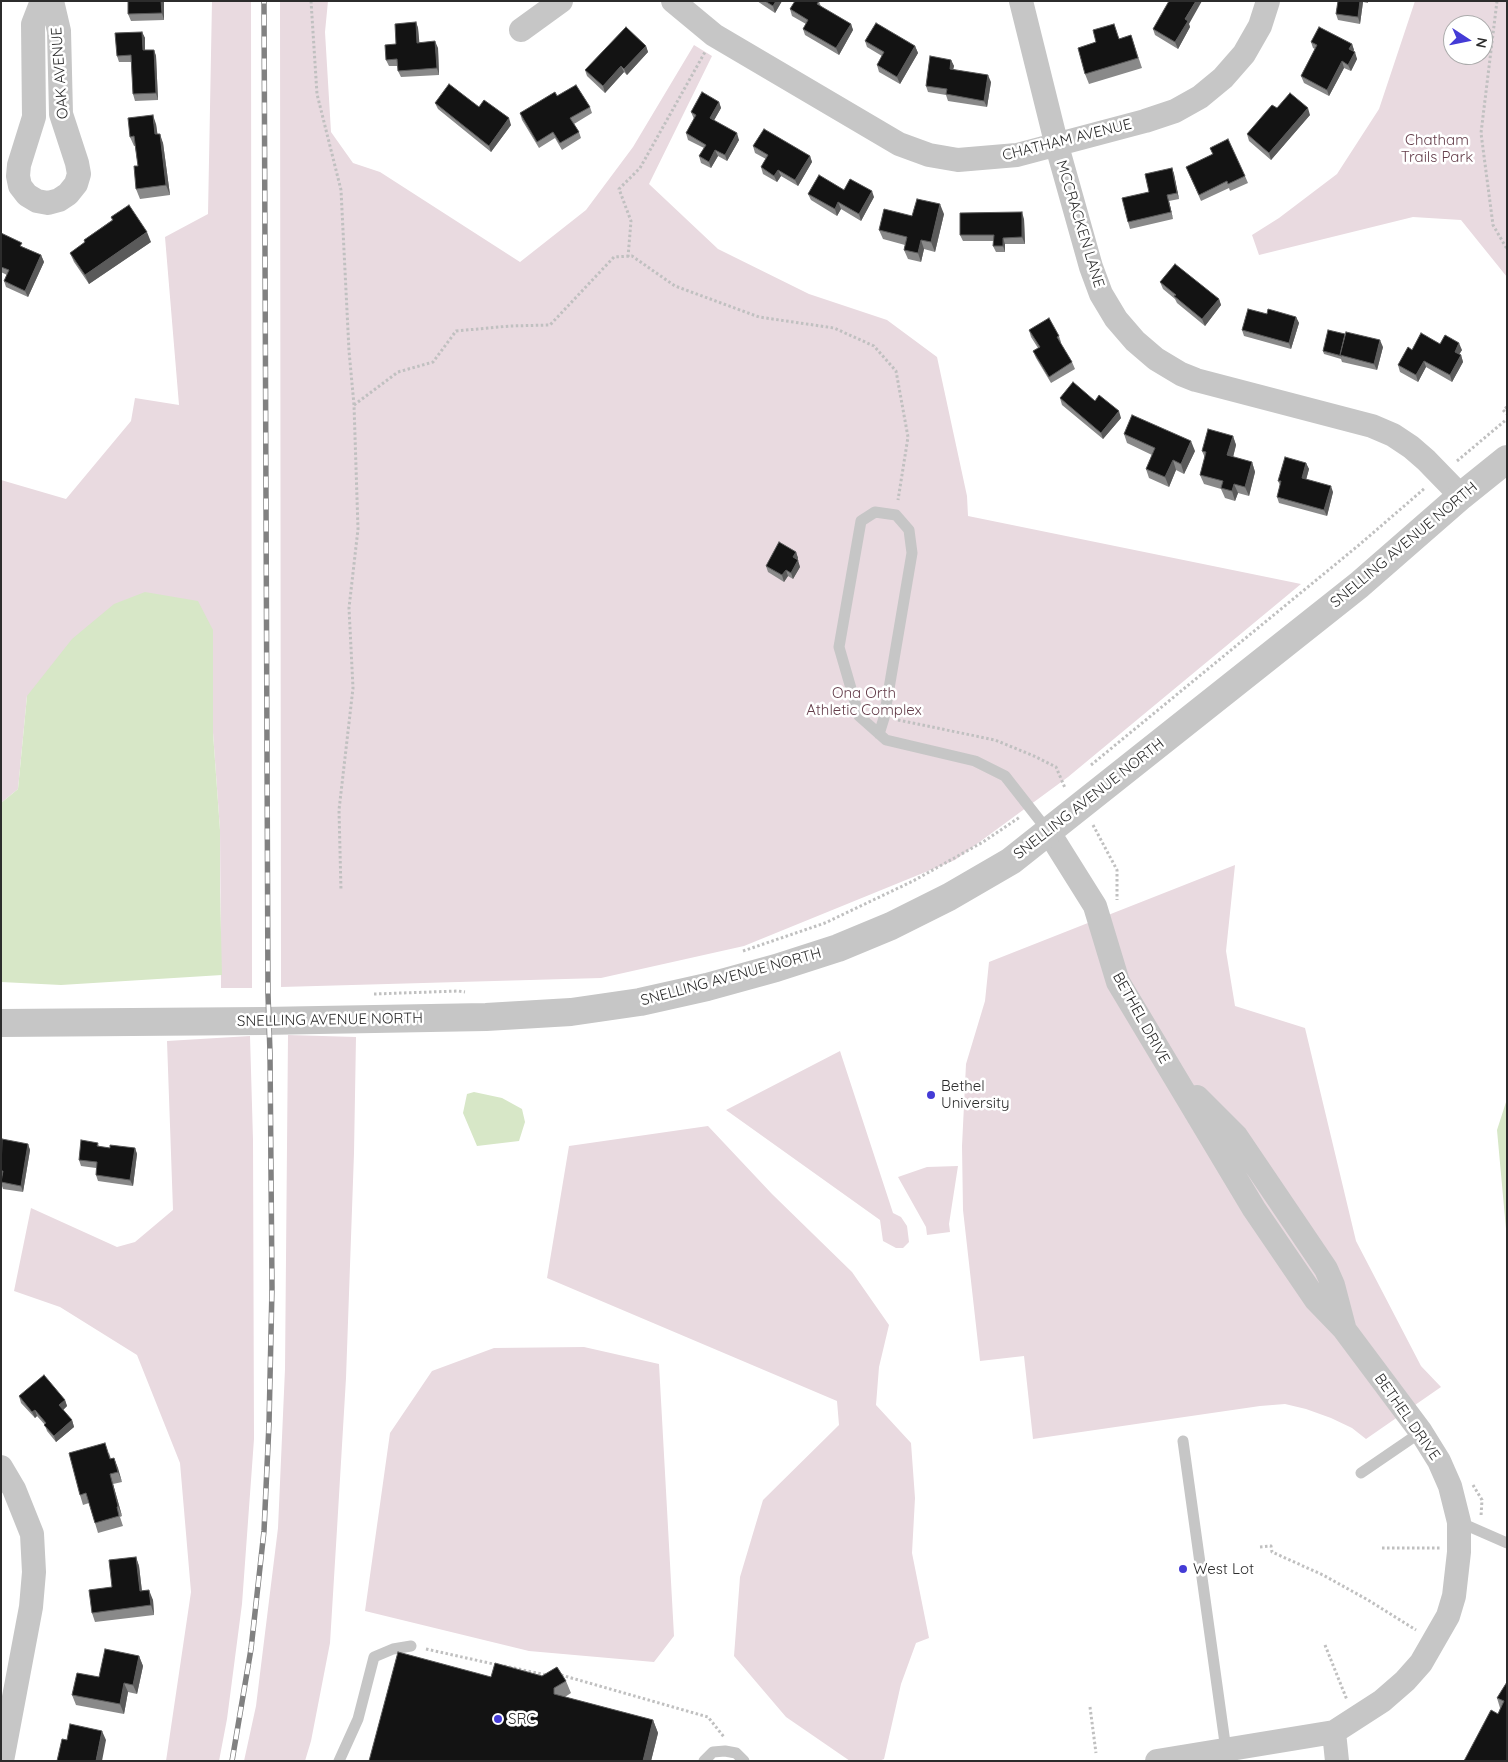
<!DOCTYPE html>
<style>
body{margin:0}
#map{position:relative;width:1508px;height:1762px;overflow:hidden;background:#fff;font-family:Quicksand,sans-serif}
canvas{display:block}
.frame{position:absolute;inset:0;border:2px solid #2c2c2c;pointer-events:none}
.north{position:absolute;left:1443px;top:15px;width:50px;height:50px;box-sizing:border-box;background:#fff;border:1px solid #ababab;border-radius:50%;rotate:101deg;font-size:14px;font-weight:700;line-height:20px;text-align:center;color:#2c2c2c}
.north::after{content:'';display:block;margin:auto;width:18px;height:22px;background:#443bd6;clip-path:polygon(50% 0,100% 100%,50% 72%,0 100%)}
</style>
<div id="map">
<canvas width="1508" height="1762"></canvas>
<div class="frame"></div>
<div class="north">N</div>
</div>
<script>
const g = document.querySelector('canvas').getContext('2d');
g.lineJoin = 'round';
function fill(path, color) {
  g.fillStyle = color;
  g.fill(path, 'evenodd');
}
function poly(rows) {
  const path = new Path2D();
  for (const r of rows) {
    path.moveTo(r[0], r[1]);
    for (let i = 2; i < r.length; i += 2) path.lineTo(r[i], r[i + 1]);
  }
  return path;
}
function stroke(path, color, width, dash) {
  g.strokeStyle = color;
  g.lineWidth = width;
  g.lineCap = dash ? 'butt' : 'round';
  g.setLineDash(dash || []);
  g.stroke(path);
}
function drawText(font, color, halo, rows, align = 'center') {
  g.font = font + ' Quicksand,sans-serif';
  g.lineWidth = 5;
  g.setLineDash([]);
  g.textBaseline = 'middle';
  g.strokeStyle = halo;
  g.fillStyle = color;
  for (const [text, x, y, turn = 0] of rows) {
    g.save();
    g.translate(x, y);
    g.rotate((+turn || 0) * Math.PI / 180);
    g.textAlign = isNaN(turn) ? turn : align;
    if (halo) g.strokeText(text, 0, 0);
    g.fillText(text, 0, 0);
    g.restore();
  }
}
fill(poly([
 [212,1,251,1,252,988,221,988,220,830,213,733,27,696,18,789,1,803,1,480,66,499,131,421,135,398,179,405,165,237,208,214],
 [280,1,328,1,325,32,331,132,353,163,380,172,520,262,586,210,633,147,694,45,712,56,649,184,718,249,809,294,887,320,937,357,967,496,968,516,1301,584,1068,777,955,860,744,946,601,978,281,987],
 [1415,1,1507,1,1507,277,1461,220,1413,217,1259,255,1252,235,1279,218,1337,174,1379,109],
 [1453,25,1483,25,1483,55,1453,55],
 [1235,865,1226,951,1235,1006,1305,1028,1356,1241,1421,1366,1441,1387,1366,1439,1352,1428,1331,1418,1306,1409,1285,1404,1260,1406,1033,1439,1024,1356,980,1361,963,1210,962,1146,966,1064,985,1001,989,962],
 [288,1035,356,1037,354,1153,346,1378,337,1529,330,1643,311,1741,305,1761,244,1761,256,1706,278,1528,285,1369],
 [250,1036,253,1140,254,1439,242,1604,227,1719,219,1761,166,1761,191,1592,180,1463,137,1355,60,1307,14,1291,31,1208,117,1247,135,1242,173,1210,167,1041],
 [840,1051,893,1213,901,1217,907,1226,909,1242,903,1248,896,1248,883,1241,880,1220,726,1110],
 [708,1126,772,1194,852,1272,889,1325,879,1367,876,1405,911,1443,915,1498,912,1553,929,1638,916,1643,901,1684,884,1759,879,1761,850,1761,786,1717,734,1656,740,1577,763,1500,839,1425,837,1401,547,1278,569,1146],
 [958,1166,949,1224,950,1232,927,1235,926,1227,898,1177,927,1167],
 [584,1347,659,1364,674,1636,654,1662,529,1651,365,1611,390,1433,432,1371,494,1348]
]), '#e9dae0');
fill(poly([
 [145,592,198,601,213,630,213,733,220,830,220,890,222,975,61,985,1,982,1,803,18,789,27,696,72,639,114,604],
 [474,1092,502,1098,522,1109,525,1122,519,1141,477,1146,463,1113,467,1094],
 [1507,1099,1507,1240,1497,1130]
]), '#d7e7c7');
stroke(poly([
 [311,1,317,94,341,190,349,351,354,405,358,529,349,608,353,688,339,810,341,891],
 [1497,1,1481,133,1493,225,1507,249],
 [628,257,631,221,619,189,640,168,705,52],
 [354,405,398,372,433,362,456,331,510,326,550,325,614,257,632,256,675,286,759,317,834,328,874,346,896,371,908,437,898,500],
 [1507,407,1503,410,1507,414],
 [1457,461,1507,419],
 [898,720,995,740,1034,756,1056,767,1065,788],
 [1091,765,1359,545,1425,488],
 [1093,825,1117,870,1117,900],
 [743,951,825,923,913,881,983,842,1020,817],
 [374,994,458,991,465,992],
 [1473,1485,1482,1500,1481,1516],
 [1260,1547,1271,1546,1272,1552,1323,1575,1368,1600,1416,1630],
 [1382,1548,1440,1548],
 [1325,1645,1347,1700],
 [426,1649,498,1665],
 [504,1666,547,1675],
 [561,1675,708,1717,724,1737],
 [1090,1707,1096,1753]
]), '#c0c0c0', 3, [2.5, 2.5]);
stroke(poly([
 [879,734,884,718,912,553,909,530,896,515,875,512,861,521,839,647,859,716,886,740,975,761,1005,776,1048,831],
 [1183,1441,1226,1750],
 [1361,1473,1421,1432],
 [1459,1522,1507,1543],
 [339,1761,358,1719,374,1657,393,1649,411,1646],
 [704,1761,713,1752,725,1751,736,1753,744,1761]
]), '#c6c6c6', 11);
stroke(poly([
 [42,1,33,24,34,117,19,165,18,176,20,186,27,195,37,201,48,203,59,200,68,194,76,184,79,174,77,163,61,114,59,31,52,1],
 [673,1,714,35,899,144,929,155,958,160,1017,155,1145,121,1175,111,1200,97,1223,78,1244,54,1260,26,1268,1],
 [1021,1,1057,146,1091,267,1101,294,1116,319,1135,341,1156,359,1181,374,1196,380,1372,426,1393,435,1411,447,1426,460,1461,496],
 [521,30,561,1],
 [1048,831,1095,906,1118,982,1254,1209,1316,1300,1344,1329,1421,1432,1439,1461,1450,1486,1459,1522,1459,1552,1454,1596,1448,1616,1421,1663,1405,1681,1382,1701,1334,1732,1337,1761],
 [1197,1097,1236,1136,1326,1269,1333,1285,1344,1327],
 [1,1467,14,1489,32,1534,34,1572,31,1607,2,1761],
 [1157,1761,1334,1732]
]), '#c6c6c6', 24);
stroke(poly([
 [1,1023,263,1021,486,1017,571,1012,640,1002,707,987,776,968,838,948,891,926,949,897,1011,861,1359,585,1461,496,1507,459]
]), '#c6c6c6', 28);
const rail = poly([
 [232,1761,251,1649,264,1531,269,1424,272,1288,270,1053,268,994,264,1]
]);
stroke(rail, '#818181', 5.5);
stroke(rail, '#fff', 4, [11]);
fill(poly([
 [164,1,164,20,131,21,128,14],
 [757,1,782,1,775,13],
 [819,1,821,7,851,24,853,30,839,55,805,35,803,29,806,24,792,16,790,9],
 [1338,1,1368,1,1368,3,1363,2,1360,24,1338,20,1336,14],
 [416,22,418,28,419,42,438,48,439,75,401,77,398,71,398,66,389,66,386,60,396,44],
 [1189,24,1190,27,1178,49,1155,35,1153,29],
 [142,32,145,38,145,50,154,50,156,56,158,100,135,101,133,94,131,62,119,62,117,56],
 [1131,35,1142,68,1089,84,1085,74],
 [865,41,915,46,918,53,900,84,879,72,877,65,882,56,867,47],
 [1311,42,1352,44,1354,50,1353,51,1357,59,1351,71,1344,68,1329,96,1304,83,1301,76,1315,49,1313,48],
 [646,46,648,52,627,75,624,72,605,93,587,76,585,70],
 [951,60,954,66,953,69,991,82,987,107,948,101,946,95,928,92,926,86],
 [557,96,590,107,592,113,574,124,579,132,581,138,562,150,555,138,539,148,522,120,520,113],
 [719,102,721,108,714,120,739,140,727,161,718,156,711,168,701,163,699,156,704,148,688,140,686,133,694,119,691,112],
 [435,103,479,107,511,125,491,152,438,109],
 [1277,108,1310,115,1271,160,1249,141,1247,134],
 [156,124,157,134,163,143,170,195,140,199,136,189,138,166,135,146,134,146,130,137],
 [753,146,810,156,812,162,798,186,781,176,777,182,763,174,761,167,766,159,755,153],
 [1210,148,1245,176,1248,183,1230,191,1229,188,1201,201,1186,167,1213,155],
 [1172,168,1174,174,1179,199,1169,201,1173,219,1130,229,1128,222,1149,192],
 [844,190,874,197,861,221,841,209,837,216,811,200,808,194],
 [944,214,935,252,924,249,921,262,908,259,904,250,905,245,883,239,879,230,912,216],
 [111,217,151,242,89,284,74,262,70,253,85,243,84,240,112,220],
 [1024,219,1025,244,1005,244,1005,252,996,252,993,246,994,241,963,241,960,235],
 [1,233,23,247,41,255,44,262,28,297,6,287,4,281,7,275,1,272],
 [1160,282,1219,299,1221,305,1205,326,1177,303,1175,299,1163,289],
 [1267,314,1296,317,1299,323,1291,349,1244,336,1242,330],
 [1029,330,1059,336,1061,342,1060,343,1072,362,1075,369,1051,383,1036,358,1033,351,1038,348,1031,337],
 [1440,344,1462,350,1459,354,1461,355,1463,362,1452,382,1426,367,1418,382,1400,372,1398,365,1412,350],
 [1383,347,1377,370,1342,362,1341,359,1324,354,1323,351],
 [1060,398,1121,418,1103,439,1062,405],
 [1124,434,1195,451,1184,474,1176,470,1169,487,1149,478,1146,469,1152,455,1127,443],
 [1233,436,1236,445,1233,457,1252,462,1255,472,1249,496,1238,493,1235,501,1225,498,1221,489,1204,484,1200,475,1205,458,1202,451],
 [1306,463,1309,469,1306,479,1333,492,1327,516,1279,503,1277,497,1280,485,1278,481],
 [796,552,798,558,797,560,800,567,793,579,788,576,784,582,768,572,766,566],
 [1,1143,28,1144,30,1150,23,1192,3,1189,1,1183],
 [98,1143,99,1147,110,1148,135,1148,137,1154,133,1186,98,1181,96,1175,96,1168,81,1166,79,1160],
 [19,1396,65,1400,67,1406,63,1410,72,1420,74,1427,56,1442,47,1431,45,1425,37,1416,35,1418,21,1403],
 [109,1453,111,1459,114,1458,122,1482,113,1484,122,1516,120,1517,123,1526,98,1533,89,1503,83,1505,80,1495],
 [136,1557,139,1566,142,1591,153,1600,154,1615,95,1622,92,1613],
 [139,1656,143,1666,137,1694,128,1692,124,1714,76,1705,72,1695,99,1677],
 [542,1676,566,1681,571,1693,565,1697,653,1720,658,1733,651,1761,369,1761,491,1677],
 [1507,1682,1507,1761,1498,1714,1500,1708,1497,1698]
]), '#898989');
fill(poly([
 [161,1,164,1,164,20,162,13],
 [776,1,782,1,775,13,773,6],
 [1196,1,1202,1,1189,24,1190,27,1178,49,1175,42,1185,19],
 [1360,1,1363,1,1363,2,1360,24,1358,17],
 [416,22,418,28,420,49,417,43],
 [851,24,853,30,839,55,836,48],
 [142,32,145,38,145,57,143,50],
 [435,41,438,48,439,75,437,68],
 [1352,44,1354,50,1351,56,1349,49],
 [646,46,648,52,627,75,624,69],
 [915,46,918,53,900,84,897,77],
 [154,50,156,56,158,100,156,93],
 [1355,52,1357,59,1351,71,1348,65],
 [951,60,954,66,952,75,950,69],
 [1342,61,1344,68,1329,96,1327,90],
 [621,66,624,72,605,93,603,86],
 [988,75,991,82,987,107,984,101],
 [719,102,721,108,712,124,710,118],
 [1308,108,1310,115,1271,160,1269,153],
 [153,115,156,124,159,144,155,134],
 [509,118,511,125,491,152,489,146],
 [737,133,739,140,727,161,725,155],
 [160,134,163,143,170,195,166,185],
 [715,150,718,156,711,168,709,162],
 [810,156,812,162,798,186,795,180],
 [1172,168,1174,174,1179,199,1177,193],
 [778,170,781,176,777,182,774,176],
 [872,191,874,197,861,221,859,214],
 [1167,195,1169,201,1173,219,1171,212],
 [838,202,841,209,837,216,835,209],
 [940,204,944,214,935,252,931,242],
 [1022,212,1024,219,1025,244,1022,237],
 [147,232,151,242,89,284,85,275],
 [1003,238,1005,244,1005,252,1003,246],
 [921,240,924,249,921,262,918,253],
 [41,255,44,262,28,297,25,291],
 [1219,299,1221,305,1205,326,1202,319],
 [1296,317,1299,323,1291,349,1289,343],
 [1380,340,1383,347,1377,370,1374,364],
 [1459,343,1462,350,1457,358,1455,352],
 [1461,355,1463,362,1452,382,1450,375],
 [1424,361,1426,367,1418,382,1416,375],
 [1119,411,1121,418,1103,439,1101,433],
 [1233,436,1236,445,1231,465,1227,455],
 [1191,441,1195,451,1184,474,1181,464],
 [1173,460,1176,470,1169,487,1165,477],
 [1252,462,1255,472,1249,496,1245,487],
 [1306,463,1309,469,1305,484,1302,478],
 [1234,484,1238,493,1235,501,1232,491],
 [1331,486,1333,492,1327,516,1324,510],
 [796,552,798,558,795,564,793,557],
 [798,560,800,567,793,579,791,573],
 [786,570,788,576,784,582,782,575],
 [28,1144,30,1150,23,1192,21,1186],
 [135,1148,137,1154,133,1186,130,1180],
 [65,1400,67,1406,61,1412,59,1405],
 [35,1410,37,1416,35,1418,32,1412],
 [72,1420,74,1427,56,1442,54,1436],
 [114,1458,118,1468,122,1482,118,1472],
 [110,1474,113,1484,122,1516,118,1506],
 [136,1557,139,1566,143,1601,140,1591],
 [149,1590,153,1600,154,1615,151,1605],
 [139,1656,143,1666,137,1694,133,1685],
 [124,1683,128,1692,124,1714,120,1704],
 [653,1720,658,1733,651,1761,643,1761],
 [102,1731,106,1740,102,1761,96,1761]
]), '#5a5a5a');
const building = poly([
 [128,1,161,1,162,13,128,14,128,1],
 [765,1,776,1,773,6,765,1],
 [795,1,819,1,817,4,851,24,836,48,803,29,808,20,790,9,795,1],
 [1169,1,1196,1,1185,19,1188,21,1175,42,1153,29,1169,1],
 [1338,1,1360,1,1358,17,1336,14,1338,1],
 [416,22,417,43,435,41,437,68,398,71,397,59,386,60,385,45,396,44,395,24,416,22],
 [876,23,915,46,897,77,877,65,884,52,865,41,876,23],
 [1114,24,1119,39,1131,35,1138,58,1085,74,1078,48,1096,42,1093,30,1114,24],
 [626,27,646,46,624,69,621,66,603,86,585,70,626,27],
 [1319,27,1352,44,1349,49,1355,52,1348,65,1342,61,1327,90,1301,76,1317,45,1311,42,1319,27],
 [142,32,143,50,154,50,156,93,133,94,131,55,117,56,115,33,142,32],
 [930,56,951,60,950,69,988,75,984,101,946,94,947,89,926,86,930,56],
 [449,84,479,107,484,100,509,118,489,146,435,103,449,84],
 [576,85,590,107,570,118,579,132,560,143,553,132,537,142,520,113,555,92,557,96,576,85],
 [702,92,719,102,710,118,737,133,725,155,715,150,709,162,699,156,706,145,686,133,696,115,691,112,702,92],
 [1290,93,1308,108,1269,153,1247,134,1272,105,1277,108,1290,93],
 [153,115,155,134,160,134,166,185,136,189,134,166,138,166,134,136,130,137,128,118,153,115],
 [764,129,810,156,795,180,778,170,774,176,761,167,768,155,753,146,764,129],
 [1228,139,1245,176,1228,184,1227,181,1199,195,1186,167,1213,154,1210,148,1228,139],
 [1172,168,1177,193,1167,195,1171,212,1128,222,1122,198,1149,192,1145,174,1172,168],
 [819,175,844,190,850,179,872,191,859,214,838,202,835,209,808,194,819,175],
 [917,199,940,204,931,242,921,240,918,253,904,250,907,237,879,230,884,209,912,216,917,199],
 [129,205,147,232,85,275,70,253,85,242,84,240,113,220,111,217,129,205],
 [1022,212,1022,237,1003,238,1003,246,993,246,994,235,960,235,960,213,1022,212],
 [1,233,22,243,20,246,41,255,25,291,4,281,9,270,1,267,1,233],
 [1175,264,1219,299,1202,319,1174,296,1176,295,1160,282,1175,264],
 [1248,309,1267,314,1268,309,1296,317,1289,343,1242,330,1248,309],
 [1049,318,1059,336,1057,337,1072,362,1049,377,1033,351,1040,347,1029,330,1049,318],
 [1328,330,1345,334,1340,355,1342,356,1323,351,1328,330],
 [1346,332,1380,340,1374,364,1340,355,1346,332],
 [1421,333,1440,344,1445,335,1459,343,1455,352,1461,355,1450,375,1424,361,1416,375,1398,365,1408,347,1412,350,1421,333],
 [1073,382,1095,401,1099,395,1119,411,1101,433,1060,398,1073,382],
 [1132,415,1191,441,1181,464,1173,460,1165,477,1146,469,1155,448,1124,434,1132,415],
 [1208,429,1233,436,1227,455,1252,462,1245,487,1234,484,1232,491,1221,488,1223,481,1200,475,1206,452,1202,451,1208,429],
 [1285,457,1306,463,1302,478,1331,486,1324,510,1277,497,1281,481,1278,481,1285,457],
 [779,542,796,552,793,557,798,560,791,573,786,570,782,575,766,566,779,542],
 [2,1139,28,1144,21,1186,1,1182,3,1171,1,1171,2,1139],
 [81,1140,98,1143,97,1146,110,1148,110,1145,135,1148,130,1180,96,1175,97,1162,79,1160,81,1140],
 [44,1375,65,1400,59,1405,72,1420,54,1436,44,1425,46,1423,35,1410,32,1412,19,1396,44,1375],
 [105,1443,110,1459,114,1458,118,1472,110,1474,118,1506,117,1507,119,1516,95,1523,86,1493,80,1495,69,1453,105,1443],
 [136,1557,140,1591,149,1590,151,1605,92,1613,89,1590,112,1587,109,1560,136,1557],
 [105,1649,139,1656,133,1685,124,1683,120,1704,72,1695,77,1673,99,1677,105,1649],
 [398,1652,491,1677,495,1663,542,1676,557,1667,566,1681,554,1688,554,1694,653,1720,643,1761,369,1761,398,1652],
 [1507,1682,1507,1761,1464,1761,1491,1710,1498,1714,1504,1701,1497,1698,1507,1682],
 [70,1724,102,1731,96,1761,57,1761,62,1739,67,1740,70,1724]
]);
fill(building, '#131313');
stroke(building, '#5a5a5a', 1);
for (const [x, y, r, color] of [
 [931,1095,5,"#443bd6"],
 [1183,1569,5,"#443bd6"],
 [498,1719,5,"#443bd6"]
]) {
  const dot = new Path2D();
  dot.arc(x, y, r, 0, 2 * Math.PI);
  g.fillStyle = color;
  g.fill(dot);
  stroke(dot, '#fff', 2);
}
drawText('15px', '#2c2c2c', '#fff', [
 ["OAK AVENUE",60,73,-94],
 ["CHATHAM AVENUE",1067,140,-14],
 ["MCCRACKEN LANE",1080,224,73],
 ["SNELLING AVENUE NORTH",1404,545,-40],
 ["SNELLING AVENUE NORTH",1089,799,-38],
 ["SNELLING AVENUE NORTH",731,977,-15],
 ["BETHEL DRIVE",1141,1018,61],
 ["SNELLING AVENUE NORTH",330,1020,-1],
 ["BETHEL DRIVE",1407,1417,55]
]);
drawText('15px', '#643d4a', '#fff', [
 ["Chatham",1437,140],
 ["Trails Park",1437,157],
 ["Ona Orth",864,693],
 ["Athletic Complex",864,710]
]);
drawText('15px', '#2c2c2c', '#fff', [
 ["Bethel",941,1086],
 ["University",941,1103],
 ["West Lot",1193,1569],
 ["SRC",508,1719]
], 'left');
</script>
